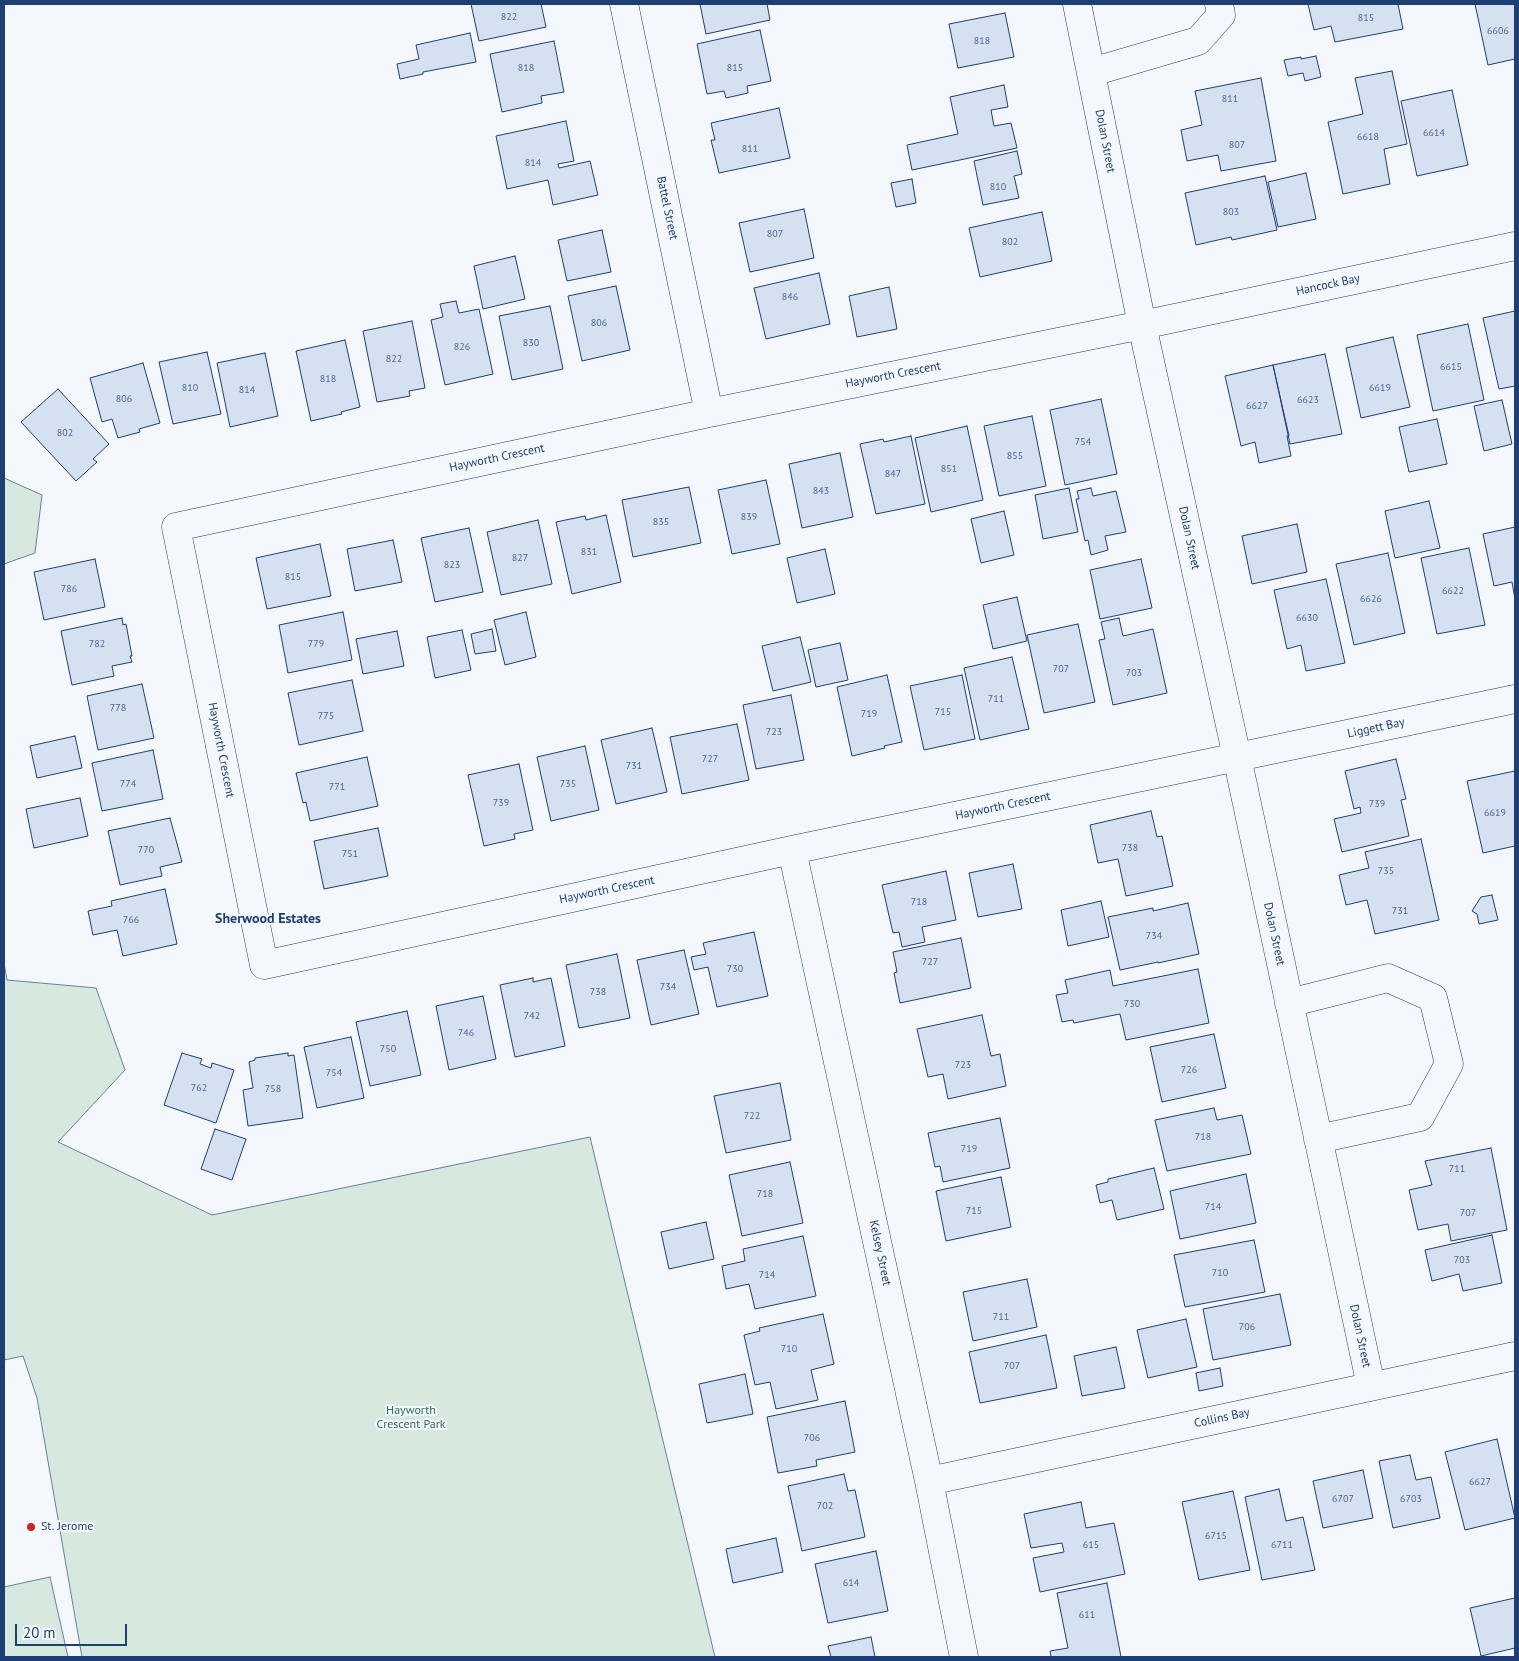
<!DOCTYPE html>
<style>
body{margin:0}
#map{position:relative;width:1519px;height:1661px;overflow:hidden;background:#f4f7fb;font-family:"PT Sans",sans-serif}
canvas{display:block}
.frame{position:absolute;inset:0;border:5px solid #1d3f73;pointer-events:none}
.scale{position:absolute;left:15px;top:1624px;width:112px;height:22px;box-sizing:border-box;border:2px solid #1d3f73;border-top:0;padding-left:6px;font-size:15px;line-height:18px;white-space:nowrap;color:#1d3f73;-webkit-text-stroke:4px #f4f7fb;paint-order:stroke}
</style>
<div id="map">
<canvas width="1519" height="1661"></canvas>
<div class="frame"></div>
<div class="scale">20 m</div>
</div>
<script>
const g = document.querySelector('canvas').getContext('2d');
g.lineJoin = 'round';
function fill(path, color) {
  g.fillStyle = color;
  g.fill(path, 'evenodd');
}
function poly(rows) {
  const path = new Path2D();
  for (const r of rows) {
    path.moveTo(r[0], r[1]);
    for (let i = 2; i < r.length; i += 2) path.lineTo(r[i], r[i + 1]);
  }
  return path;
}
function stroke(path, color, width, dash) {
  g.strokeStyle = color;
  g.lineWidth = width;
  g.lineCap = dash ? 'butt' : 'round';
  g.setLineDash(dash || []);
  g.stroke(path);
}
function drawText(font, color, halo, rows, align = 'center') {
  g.font = font + ' "PT Sans",sans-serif';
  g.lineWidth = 4;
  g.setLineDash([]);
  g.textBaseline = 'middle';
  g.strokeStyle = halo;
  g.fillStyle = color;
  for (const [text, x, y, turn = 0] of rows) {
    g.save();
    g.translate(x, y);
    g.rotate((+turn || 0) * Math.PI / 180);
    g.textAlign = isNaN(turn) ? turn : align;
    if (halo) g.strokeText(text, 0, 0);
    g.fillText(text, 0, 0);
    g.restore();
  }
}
const green = poly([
 [4,478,42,495,35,553,4,564,4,478],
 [4,963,7,980,96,988,125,1070,58,1142,212,1215,590,1137,715,1657,82,1657,37,1398,23,1356,4,1360,4,963],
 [50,1577,68,1657,4,1657,4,1587,50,1577]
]);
fill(green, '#d7e8df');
stroke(green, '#687fa3', 1);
const building = poly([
 [471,4,541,4,546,27,479,41,471,4],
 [700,4,767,4,770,20,706,34,700,4],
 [1308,4,1398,4,1403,29,1335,42,1331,26,1314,30,1308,4],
 [1475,4,1515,4,1515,59,1488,65,1475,4],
 [1005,13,1014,57,958,68,949,24,1005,13],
 [760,30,771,81,747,86,748,93,726,98,724,91,707,94,697,44,760,30],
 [470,33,476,62,423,72,423,74,400,79,397,64,419,59,416,45,470,33],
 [554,41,564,92,541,96,542,103,502,112,490,54,554,41],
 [1316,56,1321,77,1305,81,1303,73,1288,76,1284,60,1301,57,1301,59,1316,56],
 [1392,71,1407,144,1384,149,1390,184,1343,194,1328,122,1363,114,1355,78,1392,71],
 [1261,78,1276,161,1221,171,1218,155,1187,161,1181,130,1202,125,1195,91,1261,78],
 [1004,85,1008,107,991,110,994,126,1011,123,1017,148,912,170,907,145,958,134,950,97,1004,85],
 [1452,90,1468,165,1417,176,1401,101,1452,90],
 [779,108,790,158,719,173,711,140,715,140,711,123,779,108],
 [566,121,574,161,558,164,559,168,590,161,598,195,553,205,548,180,507,189,496,136,566,121],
 [1017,151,1022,174,1014,176,1019,198,983,205,974,161,1017,151],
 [1306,173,1316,219,1278,227,1268,182,1306,173],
 [1265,176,1277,230,1232,240,1231,237,1196,245,1185,193,1265,176],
 [912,179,916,203,896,207,891,183,912,179],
 [804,209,814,258,750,272,739,223,804,209],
 [1042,212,1052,261,980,277,969,228,1042,212],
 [602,230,611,272,567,281,558,240,602,230],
 [515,256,525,299,483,309,474,266,515,256],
 [819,273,830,324,766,339,754,288,819,273],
 [616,286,630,350,582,361,568,296,616,286],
 [889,287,897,329,857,337,849,296,889,287],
 [456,301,459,313,479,309,493,374,445,385,431,320,443,317,440,304,456,301],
 [550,306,563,369,512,380,499,316,550,306],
 [1515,311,1515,386,1499,389,1483,318,1515,311],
 [412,321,425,388,409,391,410,396,377,402,363,331,412,321],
 [1468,324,1484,400,1433,411,1417,335,1468,324],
 [1393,337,1410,407,1361,418,1346,348,1393,337],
 [345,340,360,407,341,412,342,414,311,421,296,351,345,340],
 [207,352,221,414,173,424,159,362,207,352],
 [265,353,278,416,230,427,217,363,265,353],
 [1325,354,1342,434,1290,444,1273,365,1325,354],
 [143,363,160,423,139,429,140,432,118,438,112,419,102,422,90,378,143,363],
 [1273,365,1289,436,1287,436,1291,456,1259,463,1255,442,1241,446,1225,376,1273,365],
 [58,389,109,444,93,459,97,462,76,481,21,422,58,389],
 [1101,399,1117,474,1065,485,1050,410,1101,399],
 [1502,400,1512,444,1484,451,1474,406,1502,400],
 [1032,416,1046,486,999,496,984,426,1032,416],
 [1437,419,1447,464,1409,472,1399,427,1437,419],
 [967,426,983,500,931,512,915,438,967,426],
 [911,436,925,504,876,514,860,444,883,439,884,442,911,436],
 [840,453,853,517,802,528,789,464,840,453],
 [766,480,780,544,732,554,718,490,766,480],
 [689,487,701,543,633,557,622,500,689,487],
 [1069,488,1078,532,1043,539,1035,495,1069,488],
 [1091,488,1093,496,1116,491,1126,532,1105,536,1108,550,1091,555,1088,540,1085,541,1076,499,1079,499,1077,491,1091,488],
 [1429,501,1440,548,1395,558,1385,511,1429,501],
 [1004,511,1014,555,981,563,971,519,1004,511],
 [606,515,621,582,572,594,556,522,585,516,586,520,606,515],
 [538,520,552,584,501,595,487,532,538,520],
 [1297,524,1307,572,1252,584,1242,536,1297,524],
 [1515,527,1515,599,1512,582,1494,586,1483,534,1515,527],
 [469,528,483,592,435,602,421,538,469,528],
 [393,540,402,582,355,591,347,549,393,540],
 [320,544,331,596,267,609,256,558,320,544],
 [1469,548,1485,625,1437,634,1421,558,1469,548],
 [825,549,835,594,797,603,787,558,825,549],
 [1388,553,1405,633,1354,645,1336,564,1388,553],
 [95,559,105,607,44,620,34,572,95,559],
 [1141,559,1152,608,1100,619,1090,570,1141,559],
 [1326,579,1345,663,1306,671,1301,645,1287,649,1274,590,1326,579],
 [1017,597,1027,641,993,649,983,605,1017,597],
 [343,612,352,660,288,673,279,625,343,612],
 [526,612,536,657,505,665,494,620,526,612],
 [122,618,123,625,126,624,132,656,130,656,132,662,112,666,114,676,72,685,61,631,122,618],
 [1119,618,1123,636,1153,629,1167,693,1113,705,1099,640,1105,639,1101,622,1119,618],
 [1078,624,1095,702,1044,713,1027,635,1078,624],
 [492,629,496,651,475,654,471,634,492,629],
 [462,630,471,670,435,678,427,637,462,630],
 [397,631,404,666,363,674,356,639,397,631],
 [800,637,811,682,773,691,762,646,800,637],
 [840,643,848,680,816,687,808,650,840,643],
 [1012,657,1029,729,980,740,964,668,1012,657],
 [887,675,902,742,884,746,885,748,852,756,837,687,887,675],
 [962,675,975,739,924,750,910,686,962,675],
 [352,680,363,731,299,745,288,693,352,680],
 [142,684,154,738,98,750,87,696,142,684],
 [791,695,804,760,756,769,743,705,791,695],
 [737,724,749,780,682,794,670,737,737,724],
 [652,728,667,792,616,804,601,740,652,728],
 [75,736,82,768,37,778,30,746,75,736],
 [585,746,599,810,551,821,537,757,585,746],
 [153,750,163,799,102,811,92,763,153,750],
 [367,757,378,806,310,821,306,802,303,803,296,773,367,757],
 [1396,759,1406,799,1401,800,1409,836,1342,852,1334,819,1361,813,1360,807,1354,809,1345,771,1396,759],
 [519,764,533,830,514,834,515,839,484,846,468,775,519,764],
 [1515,771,1515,846,1483,853,1467,781,1515,771],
 [80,798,88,836,34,848,26,809,80,798],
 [1151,811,1157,837,1162,836,1173,886,1126,896,1118,859,1098,863,1090,825,1151,811],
 [170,818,182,862,160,867,162,876,120,885,108,831,170,818],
 [378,828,388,876,324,889,314,841,378,828],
 [1421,839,1439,920,1375,934,1367,900,1346,905,1339,875,1369,868,1365,852,1421,839],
 [1013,864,1022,909,978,917,969,873,1013,864],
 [946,871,956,920,922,927,925,942,902,947,899,932,893,933,882,885,946,871],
 [165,889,177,944,123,956,117,930,93,935,88,911,112,906,111,901,165,889],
 [1492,895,1498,920,1479,924,1477,914,1472,911,1481,897,1492,895],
 [1101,901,1109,937,1068,946,1061,910,1101,901],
 [1188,903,1199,954,1158,963,1158,962,1120,970,1108,917,1153,908,1153,911,1188,903],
 [754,932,768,996,717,1007,708,967,694,970,691,957,706,954,703,943,754,932],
 [961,938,971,988,900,1003,894,973,897,972,893,952,961,938],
 [684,950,699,1014,651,1025,637,960,684,950],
 [617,954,630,1018,579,1028,566,965,617,954],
 [1198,969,1209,1023,1126,1040,1120,1014,1074,1023,1073,1020,1062,1022,1056,995,1068,993,1065,980,1110,970,1113,986,1198,969],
 [533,978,533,982,551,978,565,1046,515,1057,500,985,533,978],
 [483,996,496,1059,449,1070,436,1006,483,996],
 [407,1011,421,1075,370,1086,356,1022,407,1011],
 [982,1015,991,1056,1000,1054,1006,1086,948,1099,943,1074,928,1077,917,1029,982,1015],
 [1214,1034,1226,1088,1162,1102,1150,1047,1214,1034],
 [351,1037,364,1098,317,1108,304,1047,351,1037],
 [182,1053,202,1059,200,1064,211,1068,212,1063,234,1070,216,1123,164,1105,182,1053],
 [288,1053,288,1056,294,1055,303,1118,248,1126,243,1090,253,1088,249,1062,255,1060,255,1058,288,1053],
 [780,1083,791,1140,726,1153,714,1096,780,1083],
 [1214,1108,1217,1120,1242,1115,1251,1154,1167,1171,1155,1120,1214,1108],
 [1000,1118,1010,1168,943,1182,940,1166,935,1167,928,1133,1000,1118],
 [215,1129,246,1139,232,1180,201,1169,215,1129],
 [1491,1148,1507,1230,1451,1241,1448,1224,1418,1230,1409,1190,1432,1185,1425,1161,1491,1148],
 [790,1162,803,1223,742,1236,729,1175,790,1162],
 [1154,1168,1164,1209,1117,1220,1112,1200,1100,1203,1096,1185,1108,1182,1108,1179,1154,1168],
 [1246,1174,1256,1223,1180,1239,1170,1191,1246,1174],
 [1001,1177,1011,1227,946,1241,936,1191,1001,1177],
 [706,1222,714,1259,669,1269,661,1232,706,1222],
 [1492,1235,1502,1283,1463,1291,1459,1274,1432,1281,1425,1250,1492,1235],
 [803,1236,816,1296,755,1309,749,1284,726,1289,722,1266,745,1261,743,1249,803,1236],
 [1254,1240,1265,1292,1185,1307,1174,1255,1254,1240],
 [1027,1279,1037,1327,973,1341,963,1292,1027,1279],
 [1280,1294,1291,1345,1213,1360,1203,1309,1280,1294],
 [823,1314,834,1364,811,1370,818,1400,776,1409,770,1382,755,1385,744,1335,760,1331,759,1328,823,1314],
 [1186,1319,1197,1367,1148,1378,1137,1330,1186,1319],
 [1046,1335,1057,1388,980,1403,969,1352,1046,1335],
 [1116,1347,1125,1388,1082,1396,1074,1356,1116,1347],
 [1220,1368,1223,1386,1199,1391,1196,1373,1220,1368],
 [745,1374,753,1414,707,1423,699,1384,745,1374],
 [845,1401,855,1452,816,1460,817,1466,778,1473,767,1417,845,1401],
 [1497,1439,1515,1518,1465,1530,1445,1452,1497,1439],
 [1410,1455,1416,1480,1431,1477,1440,1518,1393,1528,1379,1461,1410,1455],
 [1363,1470,1373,1518,1323,1528,1313,1481,1363,1470],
 [844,1474,848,1491,855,1490,865,1537,802,1551,788,1486,844,1474],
 [1279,1489,1286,1521,1303,1517,1315,1570,1262,1580,1245,1497,1279,1489],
 [1233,1491,1250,1570,1199,1580,1182,1502,1233,1491],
 [1081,1502,1086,1528,1114,1523,1125,1574,1040,1592,1033,1558,1064,1552,1062,1543,1031,1548,1024,1514,1081,1502],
 [776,1538,783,1572,733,1583,726,1549,776,1538],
 [876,1551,888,1611,828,1623,815,1564,876,1551],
 [1107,1583,1121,1657,1051,1657,1050,1651,1068,1648,1057,1593,1107,1583],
 [1515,1598,1515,1648,1481,1656,1470,1608,1515,1598],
 [871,1637,875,1657,831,1657,828,1646,871,1637]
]);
fill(building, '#d5e0f0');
stroke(building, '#1d3f73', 1);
const minor = poly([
 [624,4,709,413],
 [1077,4,1142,325,1237,757,1371,1386],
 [1092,72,1198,41,1221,15,1219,4],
 [1515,246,1142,325,709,413,176,527,264,965,792,850,1515,699],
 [792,850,929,1481,964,1657],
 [1289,1003,1388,978,1433,998,1449,1064,1420,1117,1318,1139],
 [929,1481,1515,1356]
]);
stroke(minor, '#1d3f73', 29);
stroke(minor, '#f4f7fb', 28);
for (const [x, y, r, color] of [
 [31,1527,5,"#c62828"]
]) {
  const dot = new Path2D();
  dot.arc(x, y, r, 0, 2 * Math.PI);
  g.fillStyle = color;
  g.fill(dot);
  stroke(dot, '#f4f7fb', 2);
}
drawText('10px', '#4b6792', null, [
 ["822",509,17],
 ["815",1366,18],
 ["6606",1498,31],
 ["818",982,41],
 ["818",526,68],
 ["815",735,68],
 ["811",1230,99],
 ["6614",1434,133],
 ["6618",1368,137],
 ["807",1237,145],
 ["811",750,149],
 ["814",533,163],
 ["810",998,187],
 ["803",1231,212],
 ["807",775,234],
 ["802",1010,242],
 ["846",790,297],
 ["806",599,323],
 ["830",531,343],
 ["826",462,347],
 ["822",394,359],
 ["6615",1451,367],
 ["818",328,379],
 ["810",190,388],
 ["6619",1380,388],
 ["814",247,390],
 ["806",124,399],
 ["6623",1308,400],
 ["6627",1257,406],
 ["802",65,433],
 ["754",1083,442],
 ["855",1015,456],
 ["851",949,469],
 ["847",893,474],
 ["843",821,491],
 ["839",749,517],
 ["835",661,522],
 ["831",589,552],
 ["827",520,558],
 ["823",452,565],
 ["815",293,577],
 ["786",69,589],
 ["6622",1453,591],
 ["6626",1371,599],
 ["6630",1307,618],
 ["782",97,644],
 ["779",316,644],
 ["707",1061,669],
 ["703",1134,673],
 ["711",996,699],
 ["778",118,708],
 ["715",943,712],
 ["719",869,714],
 ["775",326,716],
 ["723",774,732],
 ["727",710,759],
 ["731",634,766],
 ["774",128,784],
 ["735",568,784],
 ["771",337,787],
 ["739",501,803],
 ["739",1377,804],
 ["6619",1495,813],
 ["738",1130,848],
 ["770",146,850],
 ["751",350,854],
 ["735",1386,871],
 ["718",919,902],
 ["731",1400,911],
 ["766",131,920],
 ["734",1154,936],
 ["727",930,962],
 ["730",735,969],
 ["734",668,987],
 ["738",598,992],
 ["730",1132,1004],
 ["742",532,1016],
 ["746",466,1033],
 ["750",388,1049],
 ["723",963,1065],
 ["726",1189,1070],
 ["754",334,1073],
 ["762",199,1088],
 ["758",273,1089],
 ["722",752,1116],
 ["718",1203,1137],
 ["719",969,1149],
 ["711",1457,1169],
 ["718",765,1194],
 ["714",1213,1207],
 ["715",974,1211],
 ["707",1468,1213],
 ["703",1462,1260],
 ["710",1220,1273],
 ["714",767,1275],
 ["711",1001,1317],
 ["706",1247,1327],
 ["710",789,1349],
 ["707",1012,1366],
 ["706",812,1438],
 ["6627",1480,1482],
 ["6707",1343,1499],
 ["6703",1411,1499],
 ["702",825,1506],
 ["6715",1216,1536],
 ["615",1091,1545],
 ["6711",1282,1545],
 ["614",851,1583],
 ["611",1087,1615]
]);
drawText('12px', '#1d3f73', '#f4f7fb', [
 ["Dolan Street",1105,141,79],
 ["Battel Street",667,208,78],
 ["Hancock Bay",1328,285,-12],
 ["Hayworth Crescent",893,375,-11],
 ["Hayworth Crescent",497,458,-12],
 ["Dolan Street",1189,538,78],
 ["Liggett Bay",1376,728,-12],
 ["Hayworth Crescent",221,750,79],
 ["Hayworth Crescent",1003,806,-12],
 ["Hayworth Crescent",607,890,-12],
 ["Dolan Street",1274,934,78],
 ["Kelsey Street",880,1253,78],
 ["Dolan Street",1360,1336,78],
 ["Collins Bay",1222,1418,-12]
]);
drawText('12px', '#2c6c60', '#f4f7fb', [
 ["Hayworth",411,1411],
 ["Crescent Park",411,1425]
]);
drawText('12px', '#1d3f73', '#f4f7fb', [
 ["St. Jerome",41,1527]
], 'left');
drawText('bold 14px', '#1d3f73', '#f4f7fb', [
 ["Sherwood Estates",268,919]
]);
</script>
